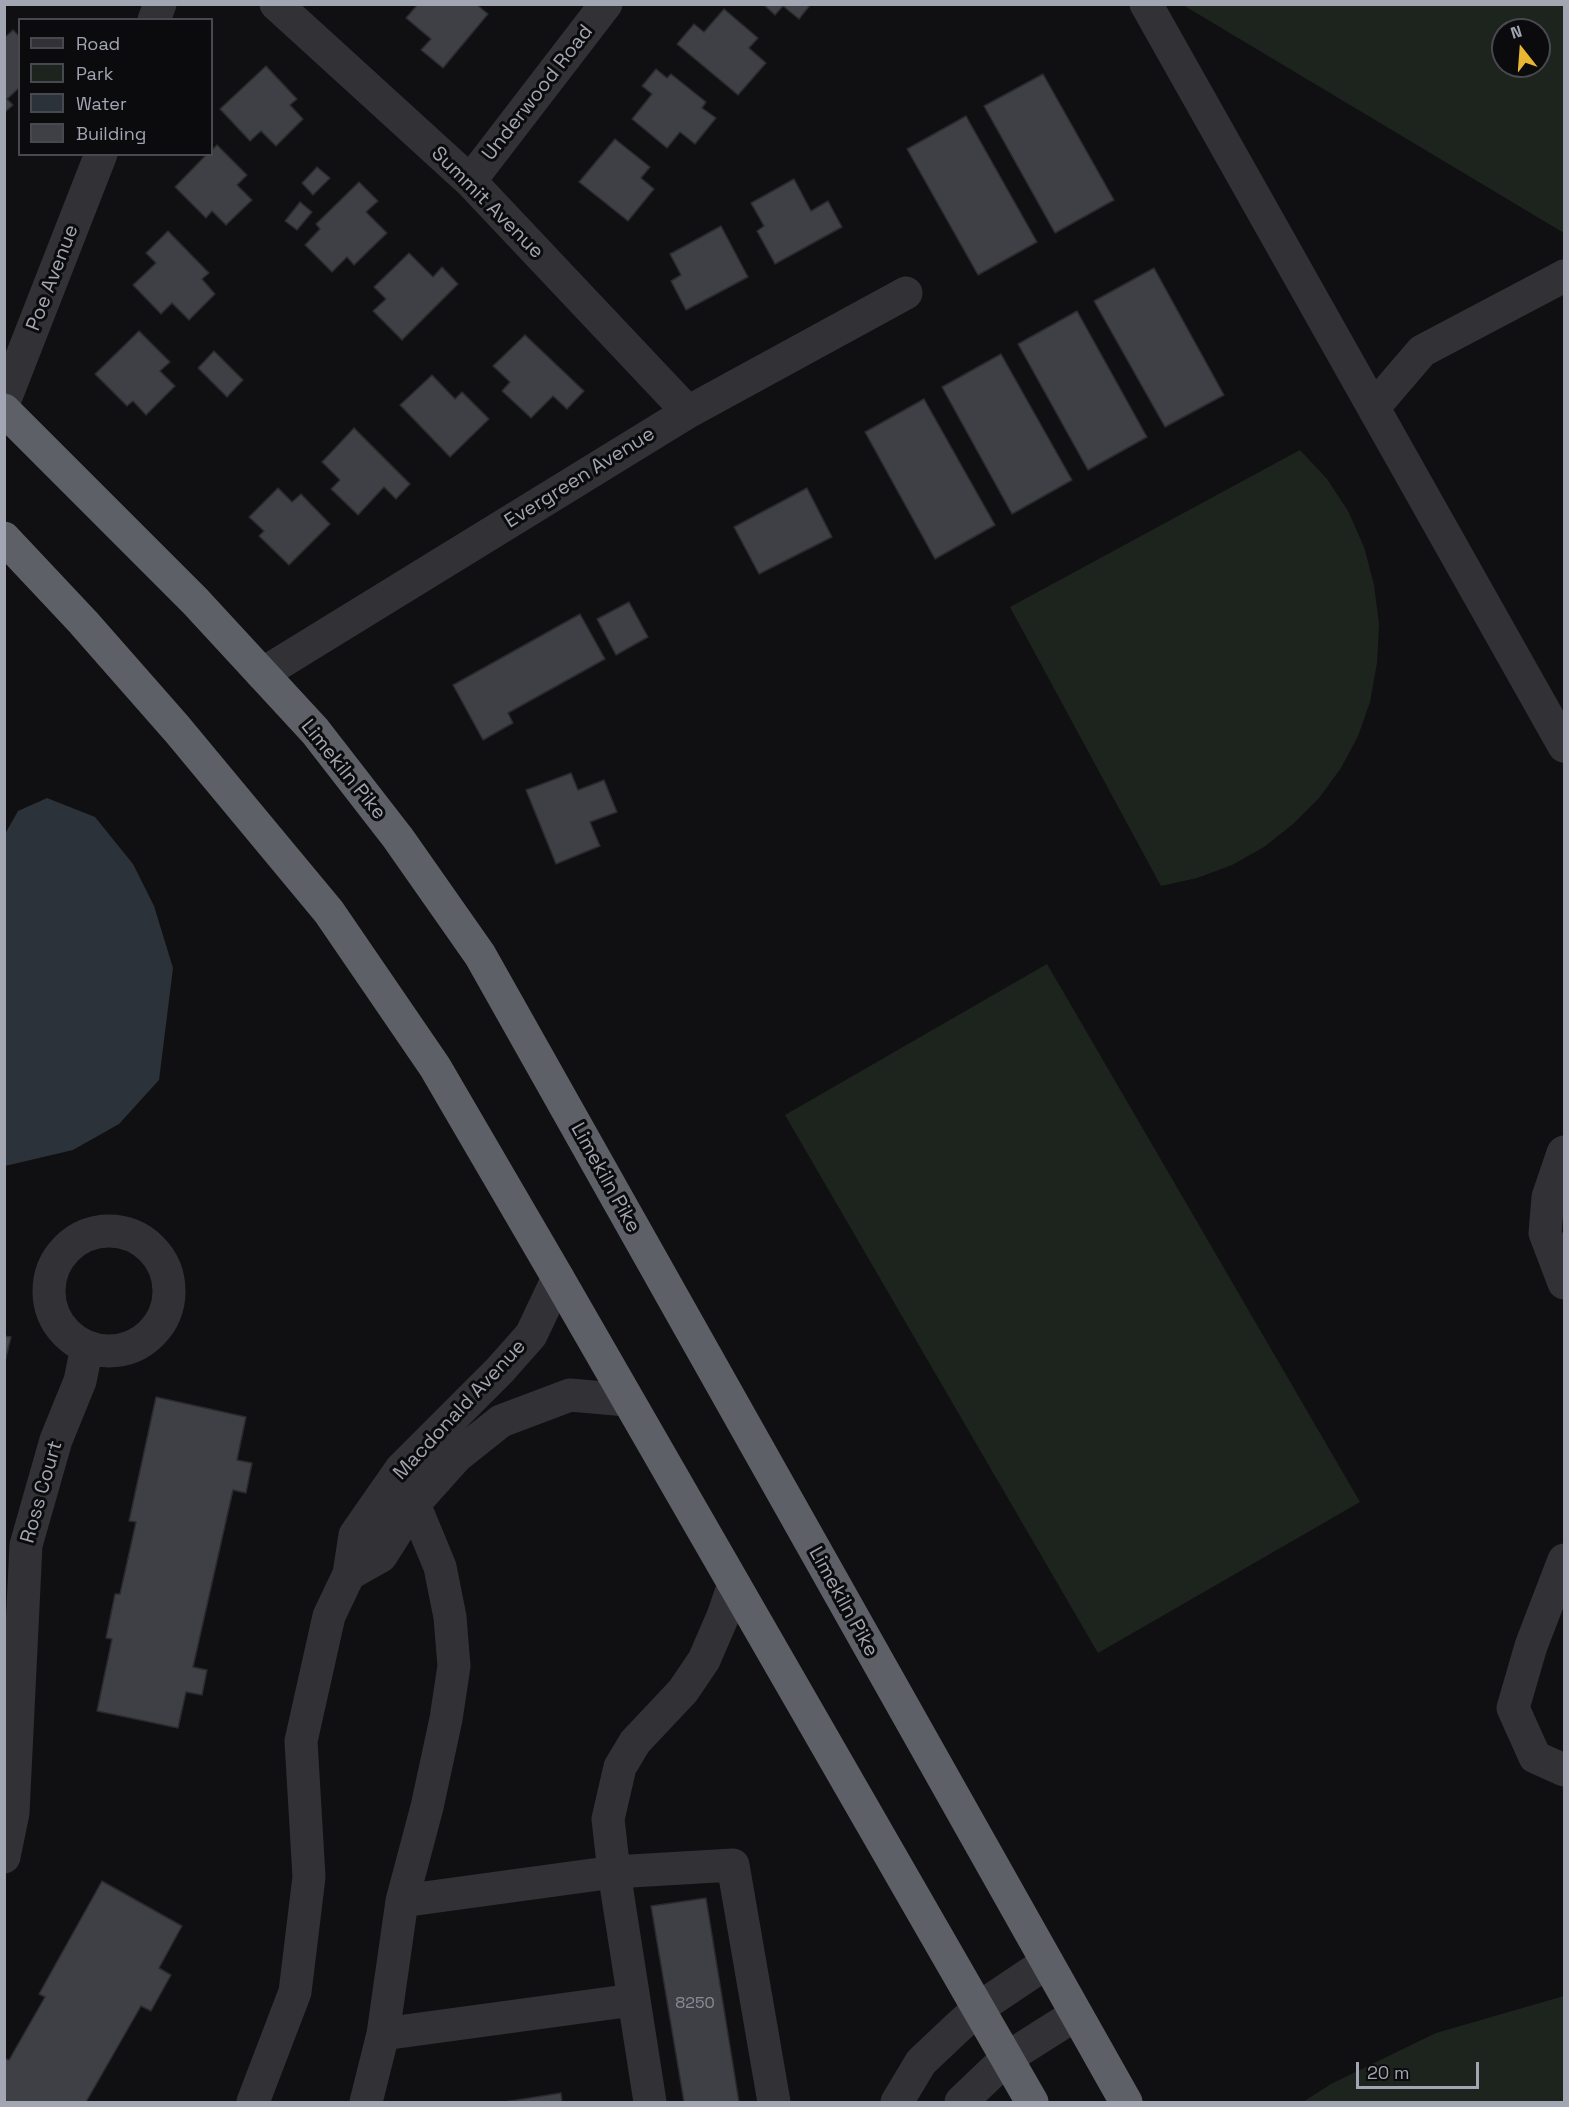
<!DOCTYPE html>
<style>
body{margin:0}
#map{position:relative;width:1569px;height:2107px;overflow:hidden;background:#101012;font-family:"Space Grotesk",sans-serif}
canvas{display:block}
.frame{position:absolute;inset:0;border:6px solid #a2a6b2;pointer-events:none}
.legend{position:absolute;left:18px;top:18px;width:195px;height:138px;box-sizing:border-box;background:#0b0b0d;border:2px solid #47494f;margin:0;padding:8px 10px;list-style:none;font-size:18px;color:#a2a6b2}
.legend li{display:flex;align-items:center;gap:12px;height:30px}
.legend b{width:30px;border:2px solid #47494f}
.north{position:absolute;left:1491px;top:18px;width:60px;height:60px;box-sizing:border-box;background:#0b0b0d;border:2px solid #47494f;border-radius:50%;rotate:343deg;font-size:16px;font-weight:700;line-height:24px;text-align:center;color:#a2a6b2}
.north::after{content:'';display:block;margin:auto;width:21px;height:27px;background:#e8b632;clip-path:polygon(50% 0,100% 100%,50% 72%,0 100%)}
.scale{position:absolute;left:1356px;top:2062px;width:123px;height:27px;box-sizing:border-box;border:3px solid #a2a6b2;border-top:0;padding-left:8px;font-size:18px;line-height:21px;white-space:nowrap;color:#a2a6b2;-webkit-text-stroke:4px #0b0b0d;paint-order:stroke}
</style>
<div id="map">
<canvas width="1569" height="2107"></canvas>
<div class="frame"></div>
<ul class="legend">
<li><b style="height:8px;background:#323236"></b>Road</li>
<li><b style="height:16px;background:#1d241e"></b>Park</li>
<li><b style="height:16px;background:#2b3239"></b>Water</li>
<li><b style="height:16px;background:#3f4045"></b>Building</li>
</ul>
<div class="north">N</div>
<div class="scale">20 m</div>
</div>
<script>
const g = document.querySelector('canvas').getContext('2d');
g.lineJoin = 'round';
function fill(path, color) {
  g.fillStyle = color;
  g.fill(path, 'evenodd');
}
function poly(rows) {
  const path = new Path2D();
  for (const r of rows) {
    if (r.length === 3) {
      path.moveTo(r[0] + r[2], r[1]);
      path.arc(r[0], r[1], r[2], 0, 2 * Math.PI);
      continue;
    }
    path.moveTo(r[0], r[1]);
    for (let i = 2; i < r.length; i += 2) path.lineTo(r[i], r[i + 1]);
  }
  return path;
}
function stroke(path, color, width, dash) {
  g.strokeStyle = color;
  g.lineWidth = width;
  g.lineCap = dash ? 'butt' : 'round';
  g.setLineDash(dash || []);
  g.stroke(path);
}
function drawText(font, color, halo, rows, align = 'center') {
  g.font = font + ' "Space Grotesk",sans-serif';
  g.lineWidth = 6;
  g.setLineDash([]);
  g.textBaseline = 'middle';
  g.strokeStyle = halo;
  g.fillStyle = color;
  for (const [text, x, y, turn = 0] of rows) {
    g.save();
    g.translate(x, y);
    g.rotate((+turn || 0) * Math.PI / 180);
    g.textAlign = isNaN(turn) ? turn : align;
    if (halo) g.strokeText(text, 0, 0);
    g.fillText(text, 0, 0);
    g.restore();
  }
}
fill(poly([
 [1183,5,1564,5,1564,233],
 [1503,30,1539,30,1539,66,1503,66],
 [1300,450,1327,479,1348,511,1364,547,1374,585,1379,624,1377,663,1370,702,1358,736,1341,768,1319,798,1293,824,1264,847,1232,865,1197,878,1161,886,1010,607],
 [1047,964,1360,1502,1098,1653,785,1115],
 [1564,1996,1564,2102,1303,2102,1331,2084,1436,2033]
]), '#1d241e');
fill(poly([
 [47,798,95,817,133,864,154,906,173,968,159,1080,119,1124,73,1150,5,1166,5,834,18,811]
]), '#2b3239');
const building = poly([
 [418,4,476,4,488,14,443,68,421,50,431,39,406,18,418,4],
 [763,4,811,4,799,19,783,6,775,15,763,4],
 [724,9,758,38,749,48,766,63,738,95,677,44,694,24,704,32,724,9],
 [13,30,20,37,20,87,7,99,13,105,4,113,4,38,13,30],
 [266,66,297,99,290,105,303,119,276,146,261,131,250,141,220,109,266,66],
 [656,69,667,78,671,74,706,102,702,108,716,118,695,144,680,132,667,148,632,119,652,94,642,86,656,69],
 [1043,74,1114,200,1055,233,984,106,1043,74],
 [966,116,1037,242,978,275,907,149,966,116],
 [615,139,650,167,641,178,654,189,628,221,579,182,615,139],
 [217,145,247,175,237,185,252,200,226,225,212,211,206,218,175,187,207,154,212,154,212,150,217,145],
 [317,167,330,178,313,195,302,183,317,167],
 [794,179,811,211,828,201,842,227,775,264,757,231,764,226,751,203,794,179],
 [359,182,378,201,366,212,387,233,354,265,347,257,332,272,305,245,320,229,316,224,359,182],
 [300,202,312,212,297,230,285,221,300,202],
 [721,226,748,277,686,310,671,281,681,275,670,254,721,226],
 [168,231,209,273,202,279,215,294,189,320,172,303,161,314,133,285,156,263,146,253,168,231],
 [409,253,433,277,442,267,458,284,402,340,373,311,386,299,374,287,409,253],
 [1154,268,1224,395,1165,427,1094,301,1154,268],
 [1077,311,1147,437,1088,470,1018,344,1077,311],
 [139,331,170,362,160,371,175,386,146,415,133,401,127,406,95,374,139,331],
 [525,335,584,391,567,409,553,396,531,418,502,391,510,382,493,366,525,335],
 [214,351,243,380,227,397,198,368,214,351],
 [1001,354,1072,480,1012,514,942,387,1001,354],
 [432,375,455,399,462,392,489,419,450,457,400,405,432,375],
 [924,399,995,525,935,559,865,432,924,399],
 [354,428,410,484,396,499,384,487,358,515,331,489,340,480,322,462,354,428],
 [278,488,292,502,301,494,330,524,289,565,259,536,264,531,249,517,278,488],
 [807,488,832,537,759,574,734,527,807,488],
 [629,602,648,637,616,655,597,619,629,602],
 [580,614,605,659,508,713,513,723,483,740,453,685,580,614],
 [571,773,578,790,604,780,617,812,590,822,600,846,556,864,526,790,571,773],
 [4,1336,11,1337,4,1365,4,1336],
 [156,1397,246,1417,237,1460,252,1463,246,1493,233,1490,193,1667,207,1670,202,1695,186,1692,178,1728,97,1711,112,1639,106,1638,115,1594,120,1594,136,1522,129,1521,156,1397],
 [102,1881,182,1926,159,1968,171,1975,151,2011,141,2006,86,2102,4,2102,4,2058,9,2060,45,1997,39,1994,102,1881],
 [706,1898,739,2102,684,2102,651,1906,706,1898],
 [561,2093,562,2102,504,2102,561,2093]
]);
fill(building, '#3f4045');
stroke(building, '#2b2a2e', 1.5);
stroke(poly([
 [276,4,470,181,688,412],
 [1146,4,1564,746],
 [154,20,160,4],
 [470,181,606,4],
 [4,402,101,154],
 [1374,407,1422,351,1564,276],
 [262,674,688,412,906,293],
 [1564,1152,1563,1153,1548,1197,1545,1233,1564,1283],
 [109,1291,60],
 [1564,1560,1531,1646,1513,1708,1535,1757,1564,1770],
 [349,1574,381,1556,414,1504,457,1456,501,1421,570,1395,627,1400],
 [4,1857,13,1813,26,1545,56,1440,80,1381,87,1347],
 [402,1901,427,1807,446,1719,454,1666,450,1617,440,1567,414,1504],
 [633,2000,383,2034,402,1901,614,1872,608,1819,620,1767,635,1742,683,1691,704,1660,723,1616,734,1584],
 [253,2102,295,1992,309,1877,301,1741,329,1616,349,1574,355,1535,401,1469,500,1370,531,1335,558,1278],
 [366,2102,383,2034],
 [650,2102,614,1872,733,1865,774,2102],
 [897,2102,921,2062,957,2028,979,2008,1046,1963],
 [961,2102,1007,2058,1075,2015]
]), '#323236', 33);
stroke(poly([
 [4,410,195,601,315,731,398,838,480,955,1126,2102],
 [4,538,83,622,177,729,329,912,435,1067,558,1278,1032,2102]
]), '#5e6067', 33);
drawText('16px', '#898c97', null, [
 ["8250",695,2004]
]);
drawText('20px', '#a2a6b2', '#0b0b0d', [
 ["Underwood Road",538,93,-52],
 ["Summit Avenue",487,203,45],
 ["Poe Avenue",53,278,-69],
 ["Evergreen Avenue",580,478,-32],
 ["Limekiln Pike",343,770,51],
 ["Limekiln Pike",605,1178,61],
 ["Macdonald Avenue",460,1410,-47],
 ["Ross Court",42,1492,-74],
 ["Limekiln Pike",843,1602,61]
]);
</script>
